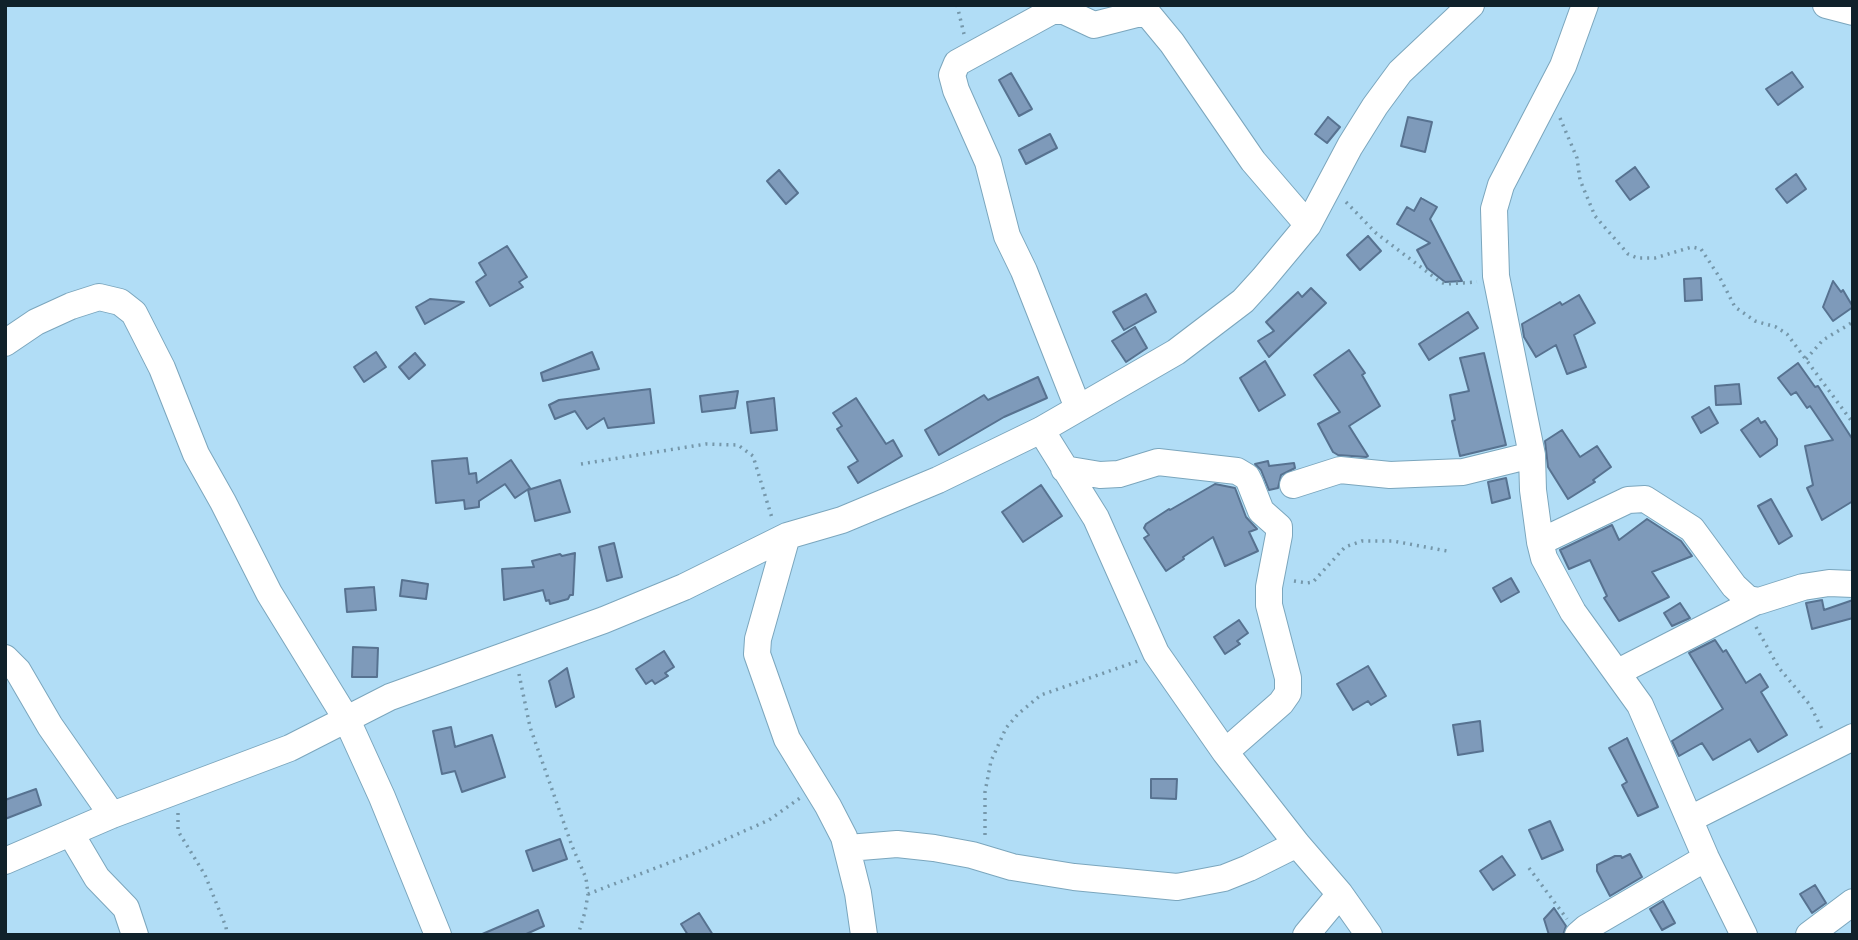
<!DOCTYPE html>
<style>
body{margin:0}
#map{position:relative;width:1858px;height:940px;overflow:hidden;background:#b1ddf6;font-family:"Noto Sans",sans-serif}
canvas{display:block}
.frame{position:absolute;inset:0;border:7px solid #10212a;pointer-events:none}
</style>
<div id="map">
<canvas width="1858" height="940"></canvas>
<div class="frame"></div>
</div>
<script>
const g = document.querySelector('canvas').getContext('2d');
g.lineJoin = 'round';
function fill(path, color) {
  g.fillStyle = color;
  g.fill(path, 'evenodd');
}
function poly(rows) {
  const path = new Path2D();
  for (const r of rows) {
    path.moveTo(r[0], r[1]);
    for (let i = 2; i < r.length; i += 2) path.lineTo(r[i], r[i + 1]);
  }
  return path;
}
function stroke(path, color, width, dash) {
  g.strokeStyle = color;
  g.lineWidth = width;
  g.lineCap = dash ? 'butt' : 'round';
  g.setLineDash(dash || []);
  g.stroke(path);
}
const building = poly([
 [1792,72,1803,87,1778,105,1766,89,1792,72],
 [1011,73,1032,109,1019,116,999,80,1011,73],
 [1328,117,1340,127,1327,143,1315,134,1328,117],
 [1408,117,1432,122,1425,152,1401,146,1408,117],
 [1050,134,1057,148,1026,164,1019,150,1050,134],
 [1635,167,1649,187,1630,200,1616,181,1635,167],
 [779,170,798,193,786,204,767,181,779,170],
 [1796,174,1806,189,1787,203,1776,189,1796,174],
 [1421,198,1437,207,1430,219,1462,281,1445,282,1427,268,1417,250,1430,243,1397,224,1407,207,1414,211,1421,198],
 [1368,236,1381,251,1360,270,1347,255,1368,236],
 [507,246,527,277,519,282,523,287,490,306,476,282,486,275,479,263,507,246],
 [1701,278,1702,300,1685,301,1684,279,1701,278],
 [1833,281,1841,292,1843,290,1853,307,1833,321,1823,307,1833,281],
 [1311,288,1326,303,1269,357,1258,341,1274,331,1266,322,1298,292,1302,297,1311,288],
 [1146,294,1156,312,1124,330,1113,312,1146,294],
 [1579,295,1595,323,1574,335,1586,367,1567,374,1556,345,1536,357,1524,337,1522,324,1560,302,1562,305,1579,295],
 [430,299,464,302,425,324,416,307,430,299],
 [1468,312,1478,328,1429,360,1419,344,1468,312],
 [1135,327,1147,348,1126,362,1112,341,1135,327],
 [1349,350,1365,373,1362,375,1380,406,1349,426,1368,456,1366,457,1338,455,1333,452,1318,424,1340,412,1314,375,1349,350],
 [376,352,386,367,364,382,354,367,376,352],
 [592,352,599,369,543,381,541,373,592,352],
 [415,353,425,365,409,379,399,367,415,353],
 [1484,353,1506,445,1460,456,1452,421,1455,420,1450,395,1469,391,1460,358,1484,353],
 [1265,361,1285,395,1259,411,1240,378,1265,361],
 [1798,363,1815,387,1818,386,1853,440,1853,501,1822,520,1807,488,1813,485,1805,446,1833,440,1810,406,1807,408,1796,392,1791,395,1778,378,1798,363],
 [1038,377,1047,398,1004,417,939,455,925,430,984,395,988,400,1038,377],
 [1739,384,1741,404,1716,405,1715,386,1739,384],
 [650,389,654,423,608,428,604,418,587,429,575,411,555,419,549,405,559,400,650,389],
 [738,391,735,408,702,412,700,396,738,391],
 [774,398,777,430,751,433,747,402,774,398],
 [856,398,886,444,893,440,902,456,858,483,848,467,858,461,837,429,842,426,833,413,856,398],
 [1709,407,1718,423,1701,433,1692,417,1709,407],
 [1758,418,1761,423,1765,421,1777,439,1777,445,1760,457,1741,430,1758,418],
 [1562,430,1580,457,1597,446,1611,467,1593,480,1595,482,1568,499,1548,467,1545,441,1562,430],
 [467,458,469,474,476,473,477,483,511,460,530,488,515,498,505,484,479,501,479,507,465,509,464,500,436,503,432,461,467,458],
 [1268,461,1269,466,1294,463,1295,468,1281,475,1278,488,1269,490,1261,470,1255,464,1268,461],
 [1506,478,1510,498,1492,503,1488,482,1506,478],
 [560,480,570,512,535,521,528,490,560,480],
 [1215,484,1235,488,1246,517,1257,529,1249,532,1258,551,1225,566,1213,537,1183,557,1184,559,1166,571,1144,538,1149,535,1144,528,1146,524,1169,509,1170,510,1215,484],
 [1041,485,1062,516,1023,542,1002,512,1041,485],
 [1771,499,1792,536,1779,544,1758,506,1771,499],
 [1647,519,1681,541,1692,556,1652,572,1669,597,1619,621,1604,598,1607,596,1590,560,1569,569,1560,550,1612,525,1619,540,1647,519],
 [614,543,622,577,607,581,599,547,614,543],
 [575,553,573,595,570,595,568,599,550,604,549,600,546,601,543,590,504,600,502,569,534,567,532,561,560,554,562,556,575,553],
 [1511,578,1519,592,1501,602,1493,588,1511,578],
 [402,580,428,584,426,599,400,596,402,580],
 [374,587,376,610,347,612,345,589,374,587],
 [1822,600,1824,610,1853,600,1853,618,1812,629,1806,603,1822,600],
 [1680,603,1690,618,1672,626,1664,613,1680,603],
 [1239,620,1248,633,1237,641,1240,644,1225,654,1214,637,1239,620],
 [1715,640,1723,652,1726,650,1746,683,1760,674,1768,687,1761,692,1787,735,1758,752,1750,739,1713,760,1702,743,1679,756,1672,741,1723,709,1689,653,1715,640],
 [353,647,378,648,377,677,352,677,353,647],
 [664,651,674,667,665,673,668,676,655,684,652,680,646,684,636,669,664,651],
 [1368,666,1386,696,1371,705,1368,701,1353,710,1337,684,1368,666],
 [567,668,574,697,556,707,549,681,567,668],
 [1480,721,1483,751,1458,755,1453,725,1480,721],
 [451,727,455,747,492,735,505,777,462,792,455,771,442,774,433,731,451,727],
 [1627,738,1658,807,1638,816,1622,785,1627,782,1609,748,1627,738],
 [1151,779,1177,779,1176,799,1151,798,1151,779],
 [36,789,41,805,5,819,5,800,36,789],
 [1550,821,1563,850,1542,859,1529,830,1550,821],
 [560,839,567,859,533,871,526,851,560,839],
 [1630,854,1642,877,1610,896,1597,871,1597,865,1615,856,1621,856,1622,858,1630,854],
 [1502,856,1515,875,1493,890,1480,871,1502,856],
 [1815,885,1826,903,1812,913,1800,894,1815,885],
 [1663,901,1675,923,1662,930,1650,909,1663,901],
 [1554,908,1566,926,1563,935,1549,935,1544,919,1554,908],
 [538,910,544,926,524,935,480,935,538,910],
 [699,913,713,935,688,935,681,924,699,913]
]);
fill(building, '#7e9aba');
stroke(building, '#577290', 2);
const minor = poly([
 [1585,5,1563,66,1501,185,1494,209,1496,276,1532,455,1533,490,1540,542,1544,558,1573,612,1640,705,1706,858,1744,935],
 [1826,5,1853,12],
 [5,343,36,322,71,306,99,297,120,302,134,313,162,368,196,454,223,502,269,593,347,720,382,797,438,935],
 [1078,408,1024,271,1007,236,988,162,956,90,952,75,957,63,1052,11,1064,11,1094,25,1137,14,1148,14,1172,43,1253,161,1308,225],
 [1041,430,1096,518,1156,653,1225,752,1297,844,1340,894,1369,935],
 [1064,469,1100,475,1119,474,1158,462,1237,471,1247,477,1250,483,1261,511,1279,527,1279,535,1269,587,1269,605,1288,678,1288,693,1281,703,1225,752],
 [1293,485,1340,470,1390,475,1463,472,1532,455],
 [787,536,758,639,757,654,787,739,828,806,844,837,858,893,864,935],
 [1540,542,1628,500,1645,499,1692,529,1734,586,1748,599,1759,601,1803,587,1829,583,1853,584],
 [5,658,18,671,50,726,112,815],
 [1618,672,1757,601],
 [1690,819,1853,737],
 [71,834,97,878,126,908,135,935],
 [848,848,897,844,934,848,972,855,1012,867,1074,877,1177,887,1224,878,1249,868,1297,844],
 [5,861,112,815,290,748,390,697,604,620,684,587,787,536,842,520,938,480,1041,430,1176,352,1243,301,1263,279,1308,225,1350,146,1375,106,1400,72,1471,5],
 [1306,935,1340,894],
 [1578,935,1586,928,1706,858],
 [1809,935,1853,902]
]);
stroke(minor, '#7ba6bd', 28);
stroke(poly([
 [957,5,964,34],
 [1560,118,1577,158,1580,180,1595,216,1628,254,1637,258,1655,258,1692,247,1701,249,1720,278,1735,307,1755,321,1776,327,1787,334,1853,423],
 [1346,202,1376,233,1439,281,1445,284,1477,282],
 [1806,359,1823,340,1853,322],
 [581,464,706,444,738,445,753,456,772,518],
 [1294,581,1307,583,1313,582,1345,547,1362,541,1393,541,1447,551],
 [1756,627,1779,668,1810,705,1822,729],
 [519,674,530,727,572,846,586,878,588,894,585,912,578,935],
 [178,813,178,831,205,875,226,927,227,935],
 [985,835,985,792,991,761,1006,728,1018,714,1041,695,1138,661],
 [1529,868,1567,919],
 [588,894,695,853,769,820,800,798]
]), '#7597aa', 3.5, [2, 5]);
stroke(minor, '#fff', 26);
</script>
